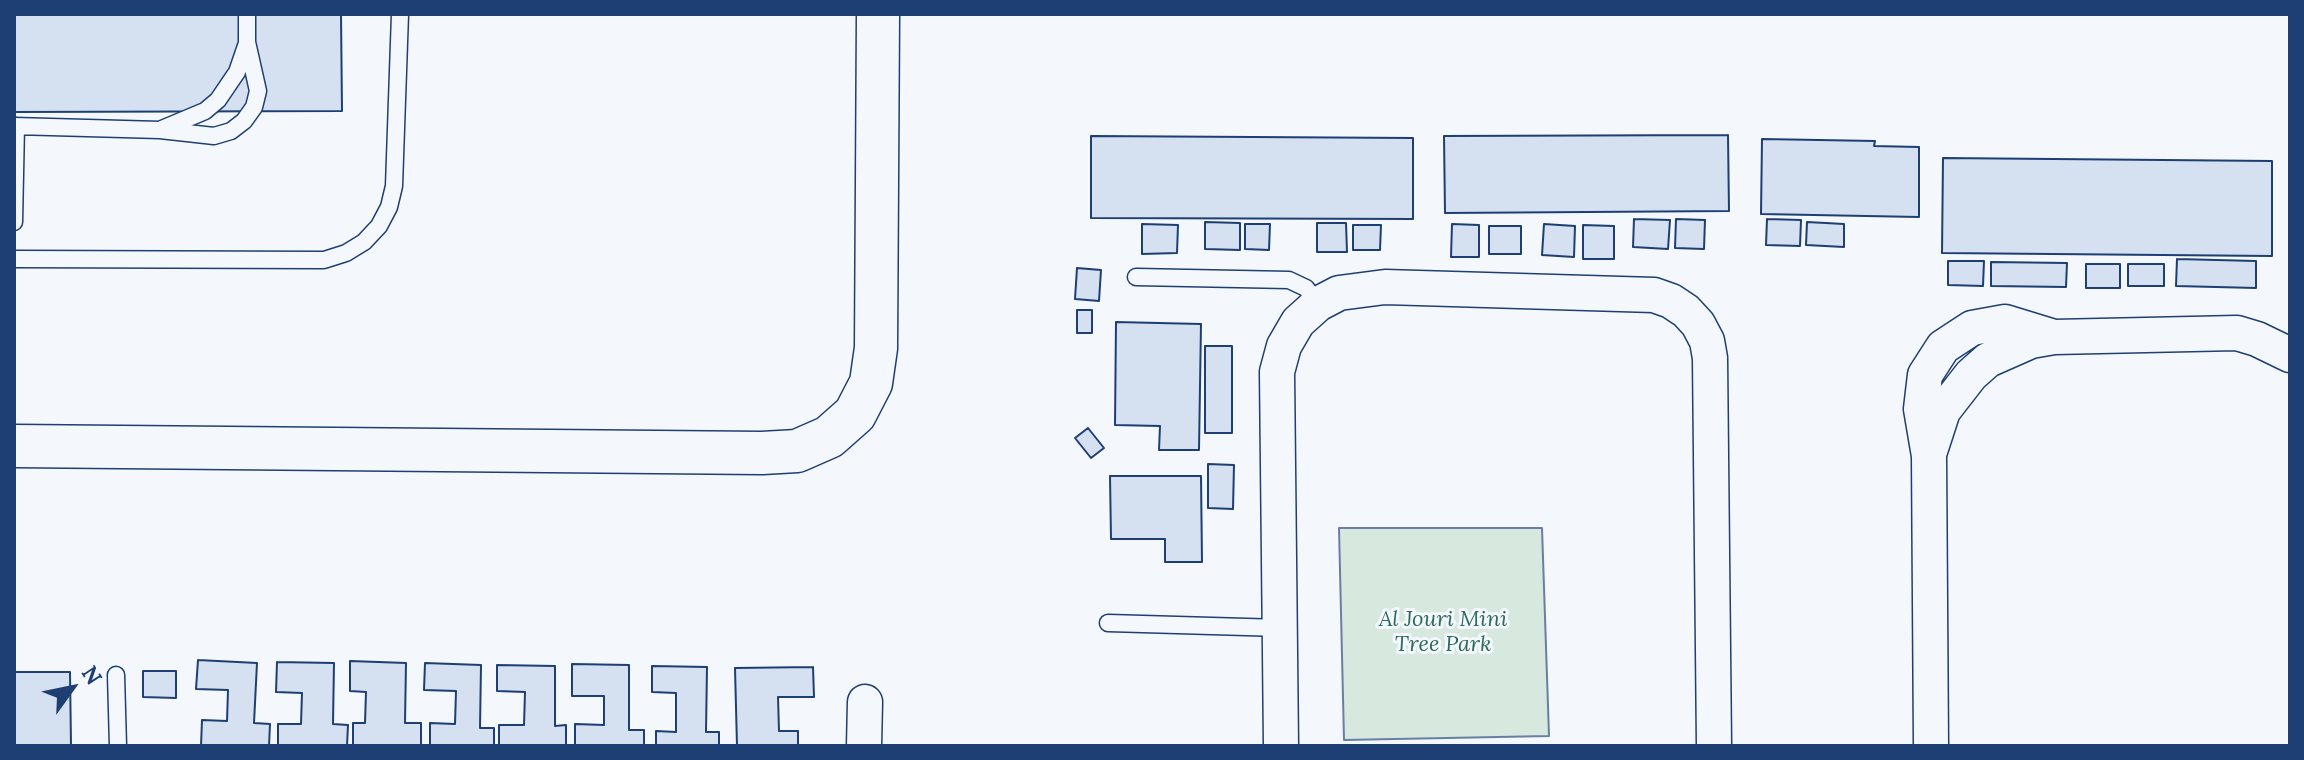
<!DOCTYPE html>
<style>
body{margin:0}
#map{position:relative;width:2304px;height:760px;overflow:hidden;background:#f4f7fb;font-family:Lora,serif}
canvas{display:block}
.frame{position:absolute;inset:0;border:16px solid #1d3f73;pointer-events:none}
.north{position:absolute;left:32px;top:648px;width:80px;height:80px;-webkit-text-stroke:6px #f4f7fb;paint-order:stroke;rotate:57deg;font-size:22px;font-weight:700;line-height:32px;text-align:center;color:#1d3f73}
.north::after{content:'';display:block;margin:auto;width:28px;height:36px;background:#1d3f73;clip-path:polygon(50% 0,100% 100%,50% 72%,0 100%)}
</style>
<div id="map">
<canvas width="2304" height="760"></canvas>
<div class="frame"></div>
<div class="north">N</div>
</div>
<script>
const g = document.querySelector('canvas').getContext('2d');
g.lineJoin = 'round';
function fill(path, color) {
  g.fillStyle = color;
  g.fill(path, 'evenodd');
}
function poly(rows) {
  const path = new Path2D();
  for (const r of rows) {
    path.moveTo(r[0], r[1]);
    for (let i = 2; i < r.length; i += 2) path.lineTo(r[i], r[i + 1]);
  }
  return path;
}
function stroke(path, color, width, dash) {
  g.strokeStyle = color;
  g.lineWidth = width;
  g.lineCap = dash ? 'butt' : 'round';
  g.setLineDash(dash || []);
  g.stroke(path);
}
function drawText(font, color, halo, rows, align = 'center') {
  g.font = font + ' Lora,serif';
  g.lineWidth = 6;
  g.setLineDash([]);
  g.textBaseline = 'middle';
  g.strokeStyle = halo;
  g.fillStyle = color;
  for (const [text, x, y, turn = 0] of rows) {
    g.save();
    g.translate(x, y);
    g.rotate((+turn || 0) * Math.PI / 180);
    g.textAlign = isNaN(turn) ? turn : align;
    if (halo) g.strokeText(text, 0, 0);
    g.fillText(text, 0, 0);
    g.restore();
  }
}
const green = poly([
 [1339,528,1542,528,1549,736,1344,740,1339,528]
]);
fill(green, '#d7e8df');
stroke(green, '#687fa3', 2);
const building = poly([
 [14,14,341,14,342,111,14,112,14,14],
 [1728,135,1729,211,1445,213,1444,136,1728,135],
 [1091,136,1413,138,1413,219,1091,218,1091,136],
 [1762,139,1875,141,1874,146,1919,147,1919,217,1761,214,1762,139],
 [1943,158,2272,161,2272,256,1942,253,1943,158],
 [1634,219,1670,220,1668,249,1633,247,1634,219],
 [1676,219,1705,220,1704,249,1675,248,1676,219],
 [1767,219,1801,220,1800,246,1766,245,1767,219],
 [1205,222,1240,223,1240,250,1205,249,1205,222],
 [1807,222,1844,224,1844,247,1806,245,1807,222],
 [1317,223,1346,223,1347,252,1317,252,1317,223],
 [1142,224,1178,225,1177,253,1142,254,1142,224],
 [1245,224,1270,224,1269,250,1245,249,1245,224],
 [1452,224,1479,225,1479,257,1451,257,1452,224],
 [1544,224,1575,226,1574,257,1542,255,1544,224],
 [1353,225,1381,225,1380,250,1353,250,1353,225],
 [1583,225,1614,226,1614,259,1583,259,1583,225],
 [1489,226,1521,226,1521,254,1489,254,1489,226],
 [2177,259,2256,261,2256,288,2176,286,2177,259],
 [1948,261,1984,261,1983,286,1948,285,1948,261],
 [1991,262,2067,263,2066,287,1991,286,1991,262],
 [2086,264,2120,264,2120,288,2086,288,2086,264],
 [2128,264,2164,264,2164,286,2128,286,2128,264],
 [1077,268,1101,270,1099,301,1075,299,1077,268],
 [1077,310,1092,310,1092,333,1077,333,1077,310],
 [1116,322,1201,324,1199,450,1159,450,1160,426,1115,425,1116,322],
 [1205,346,1232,346,1232,433,1205,433,1205,346],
 [1088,428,1104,448,1091,458,1075,438,1088,428],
 [1208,464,1234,465,1233,509,1208,508,1208,464],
 [1110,476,1201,476,1202,562,1165,562,1165,539,1111,539,1110,476],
 [198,660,257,663,254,723,270,724,269,746,201,746,202,720,227,721,228,690,196,689,198,660],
 [350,661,406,663,405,723,421,723,421,746,353,746,353,723,365,723,366,692,350,691,350,661],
 [277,662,334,663,333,724,348,725,347,746,278,746,278,724,301,724,302,693,276,692,277,662],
 [425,663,481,665,480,728,494,728,494,746,430,746,430,723,455,724,456,691,424,690,425,663],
 [572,664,629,665,629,730,644,730,644,746,575,746,575,724,604,725,604,696,572,696,572,664],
 [497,665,555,666,555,726,566,725,566,746,499,746,499,725,524,725,525,692,497,691,497,665],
 [652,666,707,667,706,732,719,732,719,746,656,746,656,731,676,732,676,693,652,692,652,666],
 [813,667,814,697,778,697,779,731,798,731,798,746,737,746,735,668,813,667],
 [143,671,176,671,176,698,143,697,143,671],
 [14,672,70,672,71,746,14,746,14,672]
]);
fill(building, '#d5e0f0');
stroke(building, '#1d3f73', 2);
const service = poly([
 [14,126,160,130,214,136,231,131,244,121,254,107,258,91,247,42,247,14],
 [162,129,205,111,218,100,237,72,247,43],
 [14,222,16,126],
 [14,259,324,260,346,253,364,242,379,226,389,207,394,186,400,14],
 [1136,277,1289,280,1306,288,1318,304],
 [1108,623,1281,628],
 [116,675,118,746]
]);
const minor = poly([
 [1930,451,1943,411,1971,375,1988,360,2031,341,2054,337,2237,333,2257,339,2290,355],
 [864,746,865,702],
 [1281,746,1277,372,1284,346,1298,322,1318,304,1339,293,1385,287,1654,295,1671,301,1686,311,1698,324,1707,341,1710,358,1714,746],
 [1931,746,1929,456,1921,409,1925,375,1943,347,1972,328,2005,322,2054,337]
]);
const tertiary = poly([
 [14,446,762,453,797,451,829,437,855,414,871,383,876,348,878,14]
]);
stroke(service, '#1d3f73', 19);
stroke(minor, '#1d3f73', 37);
stroke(tertiary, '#1d3f73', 45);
stroke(service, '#f4f7fb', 16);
stroke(minor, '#f4f7fb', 34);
stroke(tertiary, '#f4f7fb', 42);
drawText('italic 22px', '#2c6c60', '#f4f7fb', [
 ["Al Jouri Mini",1443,620],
 ["Tree Park",1443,645]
]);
</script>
